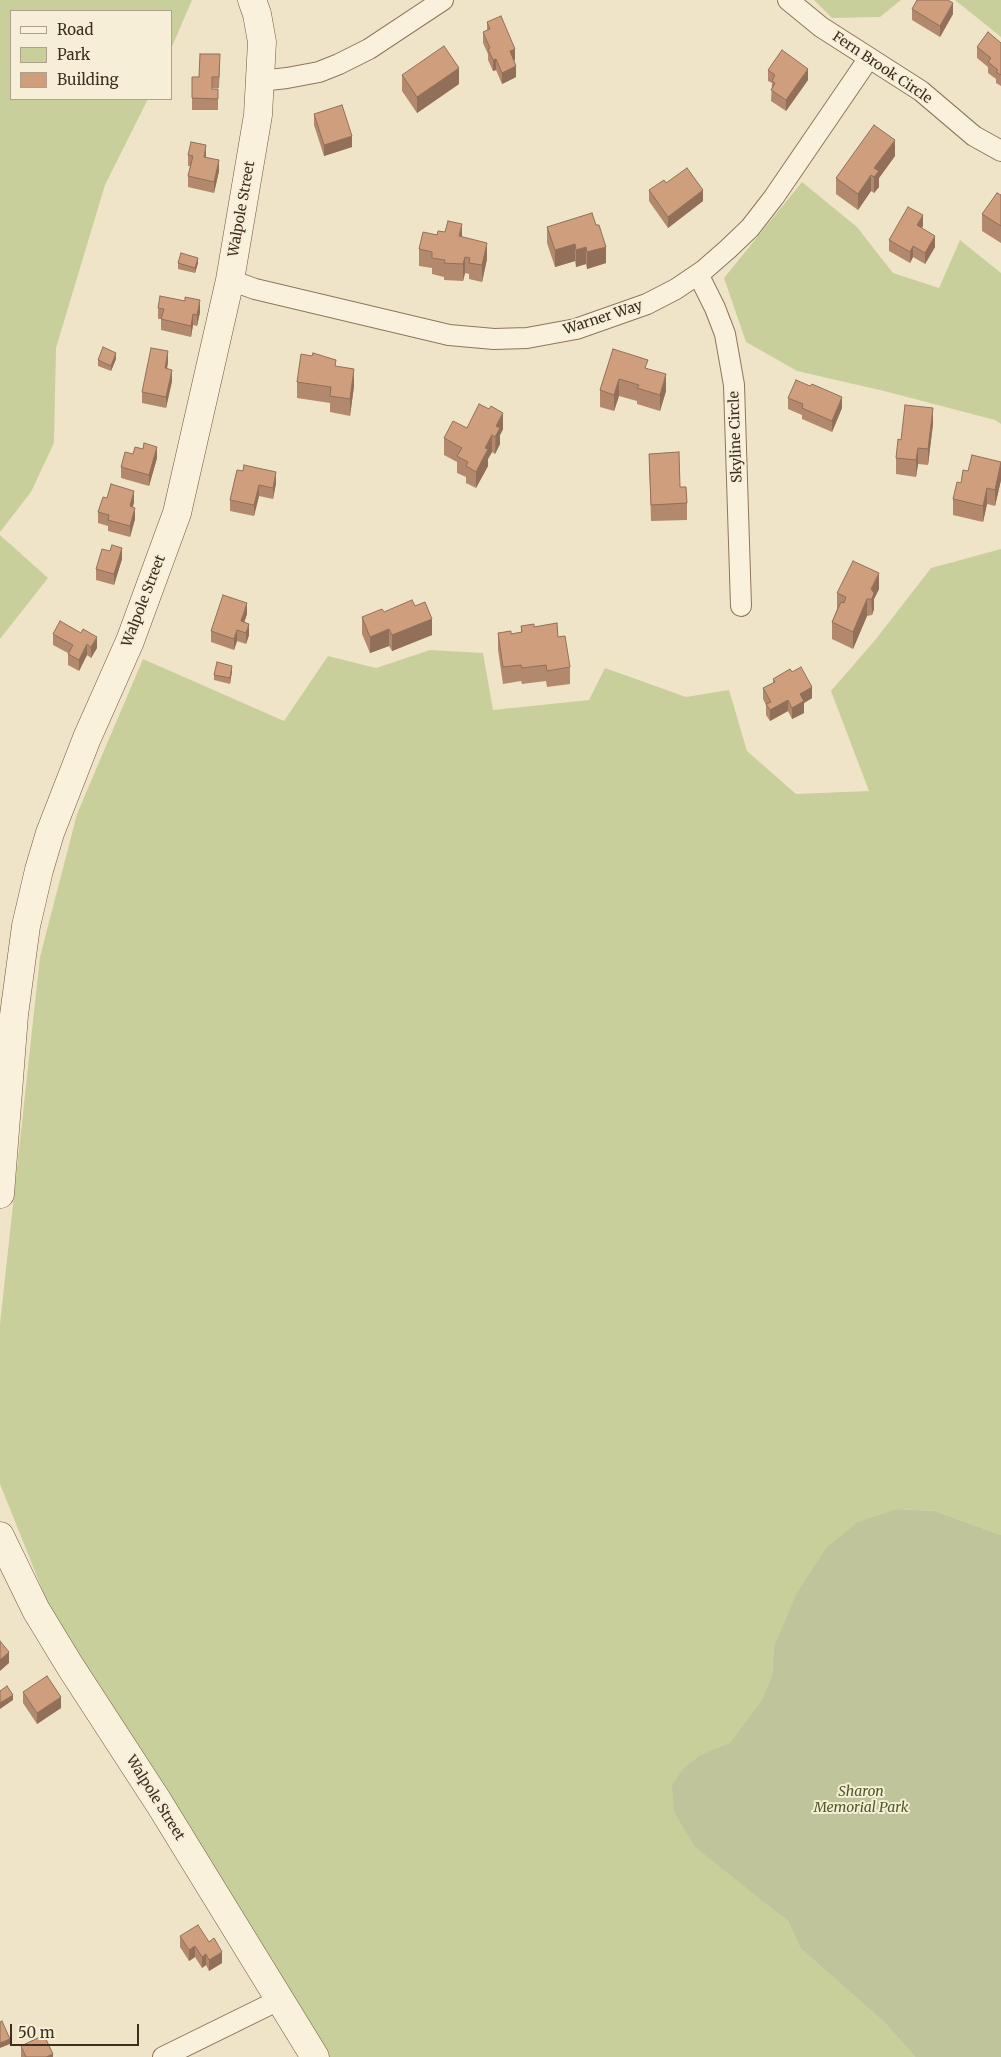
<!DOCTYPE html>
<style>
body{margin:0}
#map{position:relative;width:1001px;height:2057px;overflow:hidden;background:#f0e4c8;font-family:Merriweather,serif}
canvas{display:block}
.legend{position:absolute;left:10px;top:10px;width:162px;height:90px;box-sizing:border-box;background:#f7eed8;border:1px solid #ada18e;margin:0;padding:6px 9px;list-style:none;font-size:15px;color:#3d2e20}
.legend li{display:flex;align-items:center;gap:10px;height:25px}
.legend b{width:25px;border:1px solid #ada18e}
.scale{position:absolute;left:10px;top:2024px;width:129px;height:22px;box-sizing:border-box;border:2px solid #3d2e20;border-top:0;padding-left:6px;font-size:15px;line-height:18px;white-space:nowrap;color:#3d2e20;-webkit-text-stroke:4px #f7eed8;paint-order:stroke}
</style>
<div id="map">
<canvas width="1001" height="2057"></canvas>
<ul class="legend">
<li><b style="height:6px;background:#faf1dc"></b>Road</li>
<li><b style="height:14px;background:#c9cf9b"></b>Park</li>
<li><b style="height:14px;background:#cf9f7d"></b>Building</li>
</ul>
<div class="scale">50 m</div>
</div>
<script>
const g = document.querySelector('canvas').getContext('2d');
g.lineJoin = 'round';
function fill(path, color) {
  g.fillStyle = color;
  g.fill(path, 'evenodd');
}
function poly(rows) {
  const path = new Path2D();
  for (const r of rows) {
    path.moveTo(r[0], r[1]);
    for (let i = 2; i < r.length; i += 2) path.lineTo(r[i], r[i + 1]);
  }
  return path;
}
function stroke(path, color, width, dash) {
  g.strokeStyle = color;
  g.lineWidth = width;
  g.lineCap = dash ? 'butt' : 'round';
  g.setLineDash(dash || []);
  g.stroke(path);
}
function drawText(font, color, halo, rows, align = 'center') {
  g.font = font + ' Merriweather,serif';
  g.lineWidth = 4;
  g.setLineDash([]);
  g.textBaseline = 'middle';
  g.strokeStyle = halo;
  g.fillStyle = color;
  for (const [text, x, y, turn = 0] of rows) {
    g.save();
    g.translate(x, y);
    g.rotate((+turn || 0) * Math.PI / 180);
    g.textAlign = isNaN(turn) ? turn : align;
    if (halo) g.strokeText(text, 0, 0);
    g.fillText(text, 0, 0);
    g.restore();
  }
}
fill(poly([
 [0,0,192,0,171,49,171,11,11,11,11,99,148,99,105,185,56,348,54,443,31,492,0,532],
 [814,0,901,0,880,17,832,18],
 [955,0,1001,0,1001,37],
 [802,182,857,227,893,273,939,288,960,240,1001,273,1001,424,995,420,884,391,797,371,746,342,724,278],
 [0,535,48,578,0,639],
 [1001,549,1001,1535,935,1511,897,1509,774,1647,772,1675,761,1701,730,1744,702,1754,757,1895,788,1921,800,1948,885,2023,915,2057,327,2057,56,1624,0,1484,0,1324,40,957,77,814,143,659,284,721,328,656,376,668,430,650,483,653,493,710,589,700,605,668,686,697,729,690,747,751,796,794,869,791,831,691,876,639,931,568]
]), '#c9cf9b');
fill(poly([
 [897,1509,935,1511,1001,1535,1001,2057,915,2057,885,2023,800,1948,788,1921,695,1847,674,1812,672,1785,684,1768,702,1754,730,1743,761,1701,772,1675,774,1647,797,1593,826,1548,858,1522]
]), '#bfc49a');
const street = poly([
 [788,0,821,27,921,91,974,136,1001,151],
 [260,81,287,78,319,72,339,64,369,49,443,0],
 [698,274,715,308,725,334,734,385,741,606],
 [230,280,255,289,449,335,494,339,527,338,576,329,647,304,676,289,704,270,728,249,750,228,774,197,869,58],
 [163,2057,279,2000]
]);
const secondary = poly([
 [0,1194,14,1015,26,926,39,870,50,833,87,738,130,641,177,513,230,280,258,115,262,42,257,14,252,0],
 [0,1536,36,1610,70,1666,159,1803,315,2057]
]);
stroke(street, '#8d765c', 22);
stroke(secondary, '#6f573f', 29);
stroke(street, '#faf1dc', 20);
stroke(secondary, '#faf1dc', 28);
fill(poly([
 [912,9,953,14,940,37,912,20],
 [487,22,515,60,514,60,516,77,502,84,496,70,493,71,488,60,488,54,483,43,483,32,487,31],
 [1001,43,1001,86,996,83,996,79,988,73,988,67,977,58,977,47],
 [220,65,219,88,212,88,212,89,218,89,218,110,192,110,192,77,199,77],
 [768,70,808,80,786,111,771,101,772,83,768,81],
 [402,75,459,84,417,113,402,91],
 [314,114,352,147,324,156,314,125],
 [188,155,206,157,219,171,214,193,188,187,188,176,190,166,188,166],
 [895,156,879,178,879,187,874,193,871,191,858,210,836,194,836,178],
 [649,190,703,201,668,228,649,201],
 [1001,195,1001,243,982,231,982,214],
 [592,213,606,263,587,269,586,264,576,267,575,261,555,267,547,243,547,227],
 [923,226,922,228,935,247,925,264,913,257,910,263,889,251,889,240],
 [437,235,462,237,487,259,482,282,469,279,469,274,465,273,463,281,444,280,444,277,432,274,432,268,419,266,419,249],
 [178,263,198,263,195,273,178,269],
 [158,308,200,312,197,326,193,325,191,337,161,330,161,319,158,319],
 [613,349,648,369,666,391,660,411,637,404,637,401,619,396,614,411,600,407,600,390],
 [116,359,111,371,98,366,98,360],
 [168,362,167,369,172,381,166,408,142,403,142,392],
 [336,366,354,386,350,416,330,412,330,403,297,398,297,382],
 [788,398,842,408,832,432,802,419,802,415,788,409],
 [933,424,928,465,918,464,916,477,896,474,896,458,901,440],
 [467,428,503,429,500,435,500,444,495,454,492,452,488,459,488,466,476,488,466,483,466,477,457,473,457,462,444,455,444,438],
 [133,454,157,458,149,486,121,478,121,467],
 [649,454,680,487,687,503,687,520,651,521],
 [1001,462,1001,480,995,506,987,504,983,522,953,515,953,499,961,483,968,471],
 [237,470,276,483,273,499,259,496,254,516,230,511,230,500],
 [107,498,134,502,133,507,135,519,130,537,108,531,108,526,98,523,98,512],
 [122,559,114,585,96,580,96,569],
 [879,589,874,599,874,609,872,615,867,616,853,649,832,639,832,622,837,609,837,593],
 [415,606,432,635,392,651,389,646,370,653,362,634,362,617],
 [247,614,244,622,249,635,246,644,237,641,234,650,211,642,211,631],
 [521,626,534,627,558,637,570,667,570,684,547,687,546,681,522,684,521,681,503,684,498,650,498,633,511,634,521,632],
 [53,634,97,648,91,658,87,655,79,671,68,665,68,653,53,645],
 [232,671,230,684,214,680,214,675],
 [773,679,812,698,804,703,804,713,792,719,788,711,770,721,766,715,766,705,763,699,763,688,773,683],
 [23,1692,61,1708,37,1724,23,1703],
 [180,1936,222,1963,209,1971,206,1965,202,1968,195,1957,189,1961,180,1947],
 [21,2046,53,2057,21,2057]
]), '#b2896c');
fill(poly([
 [953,3,953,14,940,37,940,26],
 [515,49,515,60,510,62,510,51],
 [496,59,496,70,493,71,493,60],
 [516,66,516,77,502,84,502,73],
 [459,68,459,84,417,113,417,97],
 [808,69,808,80,786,111,786,100],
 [352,136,352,147,324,156,324,145],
 [895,140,895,156,879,178,879,187,874,193,874,168],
 [206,145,206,156,204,168,204,157],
 [219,160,219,171,214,193,214,182],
 [871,175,871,191,858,210,858,194],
 [703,190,703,201,668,228,668,217],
 [923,215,923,226,917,236,917,225],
 [462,224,462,241,459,236],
 [935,236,935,247,925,264,925,253],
 [487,243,487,259,482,282,482,265],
 [575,244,575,261,555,267,555,250],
 [913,246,913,257,910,263,910,252],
 [586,247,586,264,576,267,576,250],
 [606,247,606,263,587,269,587,252],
 [465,257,465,273,463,281,463,264],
 [198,258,198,263,195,273,195,268],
 [200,300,200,312,197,326,197,315],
 [193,314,193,325,191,337,191,326],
 [168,351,168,362,165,379,165,368],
 [116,353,116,359,111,371,111,366],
 [354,369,354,386,350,416,350,399],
 [172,370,172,381,166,408,166,397],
 [666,374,666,391,660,411,660,395],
 [619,379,619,396,614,411,614,395],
 [842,397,842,408,832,432,832,421],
 [933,408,933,424,928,465,928,449],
 [503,413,503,429,500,435,500,444,495,454,496,426],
 [492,435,492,452,488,459,488,466,476,488,476,472,485,448],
 [157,447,157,458,149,486,149,475],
 [918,448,918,464,916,477,916,460],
 [1001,464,1001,480,995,506,995,490],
 [276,472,276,483,273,499,273,488],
 [259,485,259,496,254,516,254,505],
 [987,488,987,504,983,522,983,506],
 [134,491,134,502,130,517,130,506],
 [135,508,135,519,130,537,130,526],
 [122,548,122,559,114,585,114,574],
 [879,573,879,589,874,599,874,609,872,615,871,589],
 [867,599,867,616,853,649,853,632],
 [247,603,247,614,241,632,241,621],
 [432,619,432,635,392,651,392,635],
 [249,624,249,635,246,644,246,633],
 [389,629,389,646,370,653,370,637],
 [237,630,237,641,234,650,234,639],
 [97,637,97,648,91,658,91,647],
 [87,644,87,655,79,671,79,660],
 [232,666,232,671,230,684,230,678],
 [812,687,812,698,804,703,804,713,792,719,792,708,800,694],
 [788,700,788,711,770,721,770,710],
 [9,1652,9,1663,0,1671,0,1660],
 [13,1695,13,1700,0,1709,0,1703],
 [61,1697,61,1708,37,1724,37,1713],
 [195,1946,195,1957,189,1961,189,1950],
 [222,1952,222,1963,209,1971,209,1960],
 [206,1954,206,1965,202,1968,202,1957],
 [10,2039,10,2044,0,2048,0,2043],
 [53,2054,53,2057,46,2057]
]), '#916f58');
const building = poly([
 [917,0,948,0,953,3,940,26,912,9,917,0],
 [501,16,515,49,510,51,516,66,502,73,496,59,493,60,488,49,490,48,483,32,490,29,487,22,501,16],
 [988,32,1001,43,1001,75,996,72,998,70,988,62,991,58,977,47,988,32],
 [444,46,459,68,417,97,402,75,444,46],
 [782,50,808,69,786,100,771,90,775,83,772,81,775,75,768,70,782,50],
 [200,54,220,54,219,77,212,77,212,89,218,89,218,99,192,98,192,77,199,77,200,54],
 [342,105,352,136,324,145,314,114,342,105],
 [874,125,895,140,874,168,879,171,874,177,871,175,858,194,836,178,874,125],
 [191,142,206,145,204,157,219,160,214,182,188,176,193,156,188,155,191,142],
 [687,168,703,190,668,217,649,190,664,180,666,183,687,168],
 [997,193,1001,195,1001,226,982,214,997,193],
 [908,207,923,215,917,225,935,236,925,253,913,246,910,252,889,240,908,207],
 [592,213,596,225,599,225,606,247,587,252,586,247,576,250,575,244,555,250,547,227,592,213],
 [448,221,462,224,459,236,487,243,482,265,469,263,470,258,465,257,463,264,444,263,445,260,432,258,432,252,419,249,423,232,437,235,438,231,445,232,448,221],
 [181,253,198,258,195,268,178,263,181,253],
 [160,296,185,301,185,297,200,300,197,315,193,314,191,326,161,319,164,309,158,308,160,296],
 [103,347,116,353,111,366,98,360,103,347],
 [151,348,168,351,165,368,172,370,166,397,142,392,151,348],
 [613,349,648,360,645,368,666,374,660,395,637,388,639,385,619,379,614,395,600,390,613,349],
 [313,353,336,360,335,366,354,369,350,399,330,396,331,387,297,382,301,354,312,356,313,353],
 [796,380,810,386,812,384,842,397,832,421,802,408,803,404,788,398,796,380],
 [479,404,489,409,491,406,503,413,496,426,500,428,495,437,492,435,485,448,488,449,476,472,466,466,468,462,457,456,462,448,444,438,453,421,467,428,479,404],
 [905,405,933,408,928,449,918,448,916,460,896,458,898,439,901,440,905,405],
 [144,443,157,447,149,475,121,467,125,452,133,454,135,447,143,449,144,443],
 [679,452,680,487,686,487,687,503,651,505,649,454,679,452],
 [972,455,1001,462,995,490,987,488,983,506,953,499,957,482,961,483,963,470,968,471,972,455],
 [244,465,276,472,273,488,259,485,254,505,230,500,237,470,243,471,244,465],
 [111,484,134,491,130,506,135,508,130,526,108,520,109,515,98,512,103,497,107,498,111,484],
 [112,545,122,548,114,574,96,569,102,549,110,551,112,545],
 [853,561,879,573,871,589,874,593,872,599,867,599,853,632,832,622,841,602,844,603,846,597,837,593,853,561],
 [223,595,247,603,241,621,249,624,246,633,237,630,234,639,211,631,223,595],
 [412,600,415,606,425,602,432,619,392,635,389,629,370,637,362,617,382,609,384,612,412,600],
 [60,621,81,633,83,629,97,637,91,647,87,644,79,660,68,654,73,645,53,634,60,621],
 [557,623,558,637,565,636,570,667,547,671,546,665,522,668,521,665,503,667,498,633,511,631,511,634,522,632,521,626,534,624,534,627,557,623],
 [217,662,232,666,230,678,214,675,217,662],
 [801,667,812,687,800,694,804,701,792,708,788,700,770,710,766,704,771,702,763,688,775,682,773,679,790,669,792,672,801,667],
 [0,1641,9,1652,0,1660,0,1641],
 [47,1676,61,1697,37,1713,23,1692,47,1676],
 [7,1686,13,1695,0,1703,0,1691,7,1686],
 [198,1925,209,1942,214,1938,222,1952,209,1960,206,1954,202,1957,195,1946,189,1950,180,1936,198,1925],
 [2,2021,10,2039,0,2043,0,2022,2,2021],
 [44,2035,53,2054,46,2057,26,2057,21,2046,44,2035]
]);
fill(building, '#cf9f7d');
stroke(building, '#916f58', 1);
drawText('14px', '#3d2e20', '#f7eed8', [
 ["Fern Brook Circle",882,68,34],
 ["Walpole Street",242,209,-80],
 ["Warner Way",603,318,-18],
 ["Skyline Circle",736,437,-92],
 ["Walpole Street",144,601,-69],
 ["Walpole Street",155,1798,58]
]);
drawText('italic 14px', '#4d5a26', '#f7eed8', [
 ["Sharon",861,1792],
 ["Memorial Park",861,1808]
]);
</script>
